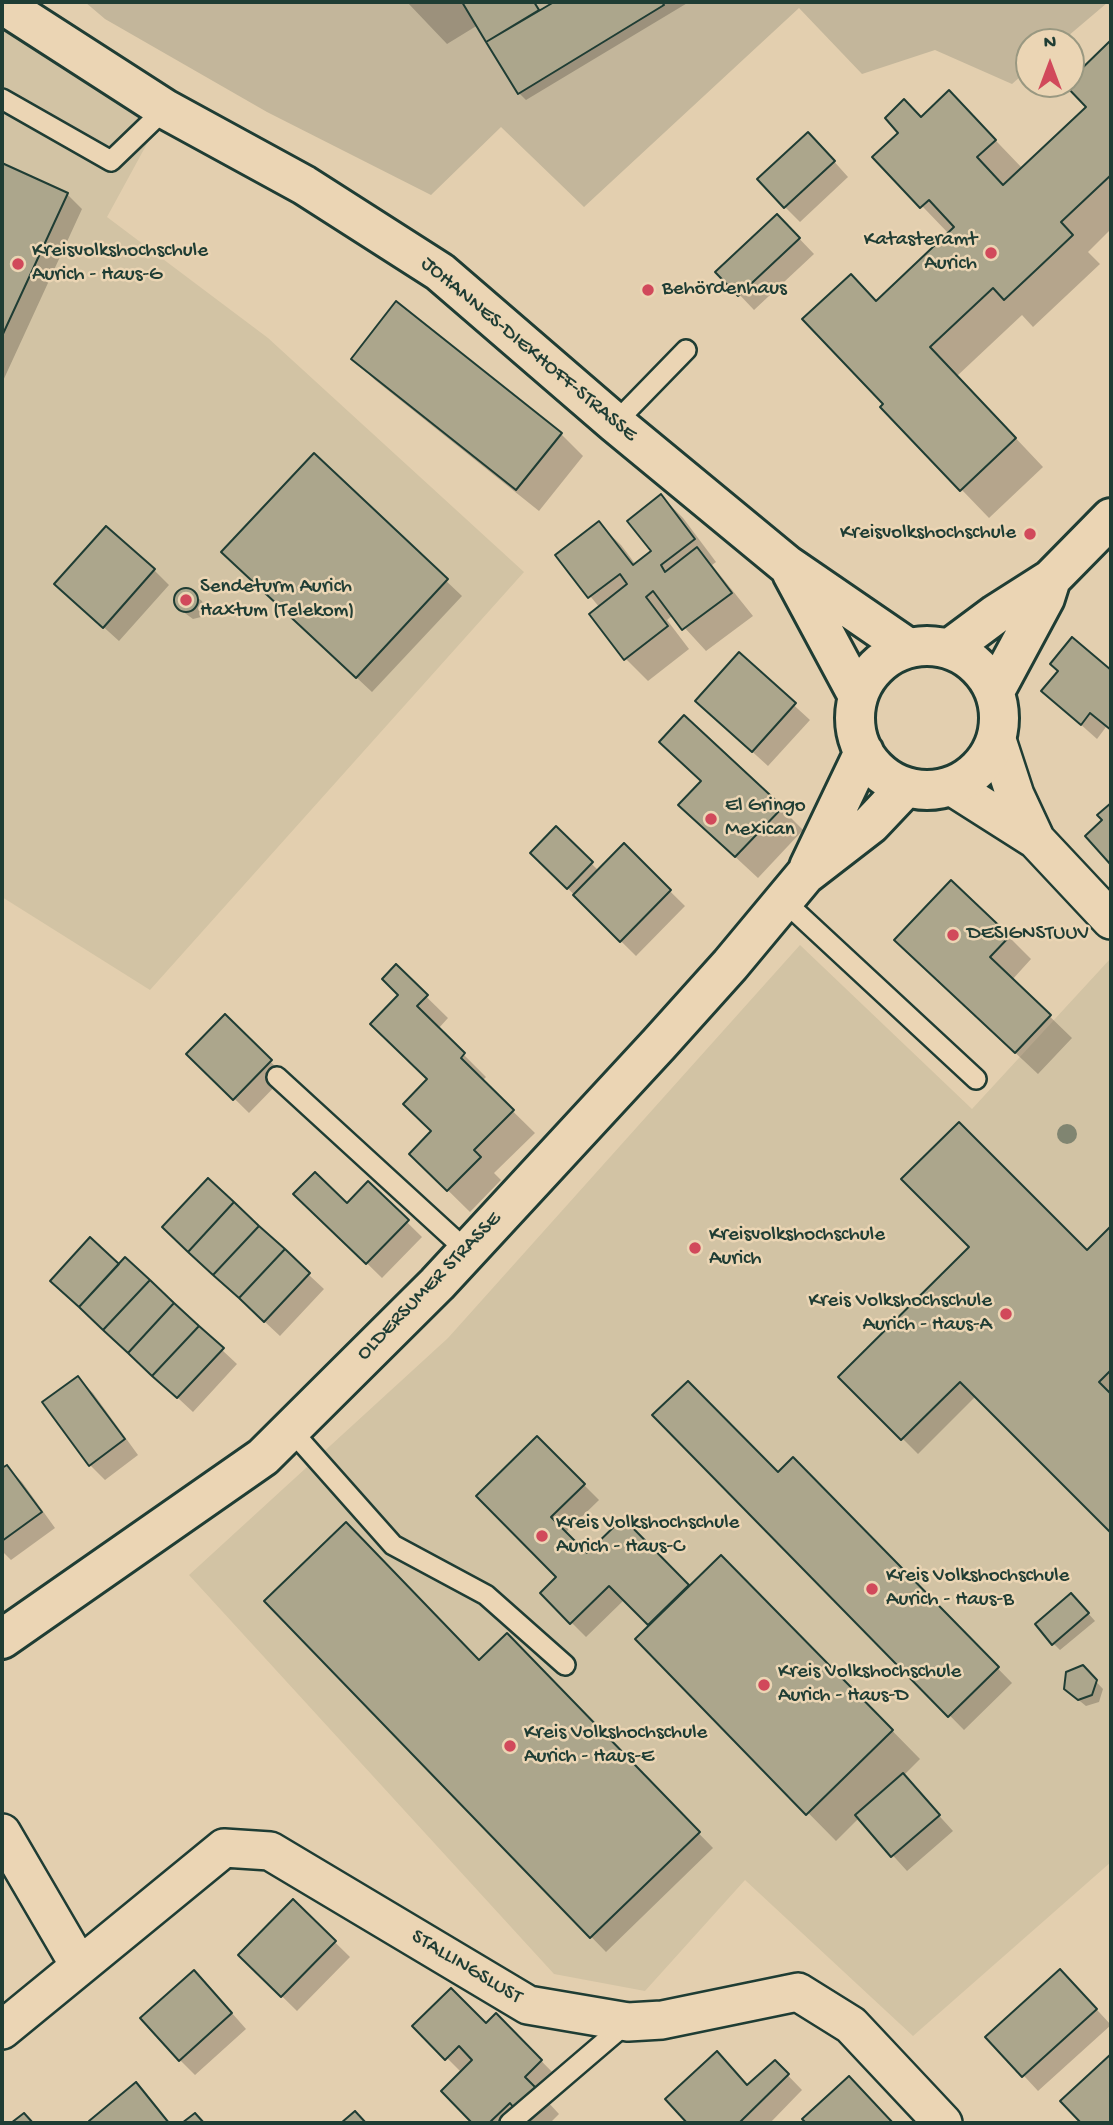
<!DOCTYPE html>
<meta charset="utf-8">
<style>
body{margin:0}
#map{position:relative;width:1113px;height:2125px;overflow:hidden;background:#e3cfaf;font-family:"Gochi Hand",sans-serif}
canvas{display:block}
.frame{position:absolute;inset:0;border:4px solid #1f3d34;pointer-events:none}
.north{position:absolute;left:1015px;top:28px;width:70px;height:70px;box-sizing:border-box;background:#ebd5b4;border:2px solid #999881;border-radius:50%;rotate:0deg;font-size:19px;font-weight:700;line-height:28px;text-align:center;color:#1f3d34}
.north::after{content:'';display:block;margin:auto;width:24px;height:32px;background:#d1495b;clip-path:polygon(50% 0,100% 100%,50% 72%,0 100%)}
</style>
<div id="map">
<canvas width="1113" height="2125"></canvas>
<div class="frame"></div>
<div class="north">N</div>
</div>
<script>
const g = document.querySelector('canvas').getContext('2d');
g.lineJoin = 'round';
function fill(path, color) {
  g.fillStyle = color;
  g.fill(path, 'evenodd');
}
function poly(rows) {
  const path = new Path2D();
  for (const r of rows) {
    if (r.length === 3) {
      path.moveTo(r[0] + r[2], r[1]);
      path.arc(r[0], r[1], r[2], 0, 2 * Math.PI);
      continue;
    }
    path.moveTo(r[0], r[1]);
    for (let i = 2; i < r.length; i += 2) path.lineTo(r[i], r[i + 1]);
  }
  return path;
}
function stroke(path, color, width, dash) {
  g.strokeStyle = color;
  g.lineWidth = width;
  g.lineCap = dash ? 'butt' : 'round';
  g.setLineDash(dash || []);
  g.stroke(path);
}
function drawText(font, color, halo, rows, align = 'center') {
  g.font = font + ' "Gochi Hand",sans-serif';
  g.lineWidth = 5;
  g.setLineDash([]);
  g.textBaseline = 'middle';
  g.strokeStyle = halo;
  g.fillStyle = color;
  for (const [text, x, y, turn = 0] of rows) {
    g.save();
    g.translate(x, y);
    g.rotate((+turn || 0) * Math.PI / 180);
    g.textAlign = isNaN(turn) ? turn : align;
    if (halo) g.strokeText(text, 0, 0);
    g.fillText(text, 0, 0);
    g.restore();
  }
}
fill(poly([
 [2,22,155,129,107,217,268,338,524,572,150,990,2,897],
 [800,945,972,1109,1111,958,1111,1862,913,2036,745,1880,645,1991,554,1974,189,1575,448,1338]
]), '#d2c3a4');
fill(poly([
 [85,2,1111,2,1111,7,1107,3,1061,42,1029,42,1029,69,1012,84,935,50,862,74,799,8,584,207,501,127,431,195,267,112,105,19]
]), '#c3b69b');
fill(poly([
 [407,2,535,2,541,11,557,2,689,2,526,100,519,93,478,25,447,44],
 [1111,43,1111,229,1088,252,1100,264,1033,327,1022,315,957,376,1043,467,989,518,882,407,885,404,877,302,949,234,875,157,921,119,977,121,1023,169,1088,107,1067,85,1071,84,1071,81],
 [823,149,848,177,800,222,785,207],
 [2,165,67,194,82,209,2,383],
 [792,231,814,254,754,310,718,272],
 [353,358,561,434,583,456,539,511,375,380],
 [314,456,462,596,372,692,238,567],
 [661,496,683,518,716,562,712,565,753,616,706,651,673,615,667,620,689,649,648,681,626,659,600,608,557,556,599,524,621,545,636,565,653,551],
 [154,570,169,585,119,641,56,584],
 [187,590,202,601,205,609,201,617,193,619,178,608,175,599,179,592],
 [1072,640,1111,672,1111,731,1106,727,1097,739,1043,691,1060,672],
 [739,655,810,720,768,766,713,716],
 [781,808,803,830,758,878,703,827],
 [556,829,599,871,624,846,685,906,636,956,532,853],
 [1009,937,1031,959,1012,980,1072,1038,1038,1074,918,962],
 [396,967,448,1018,438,1029,486,1077,482,1081,535,1133,494,1173,501,1180,470,1212,411,1154,433,1132,429,1080,401,995],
 [225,1017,285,1076,249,1113,189,1054],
 [208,1181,324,1289,280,1336,179,1242],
 [368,1184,422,1237,382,1278,296,1194,347,1205],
 [1111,1229,1111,1531,976,1396,918,1454,841,1377,972,1247,1087,1253],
 [67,1295,222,1350,237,1364,193,1412],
 [78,1378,93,1393,138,1455,105,1480,90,1465],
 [655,1415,778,1474,793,1459,1012,1683,964,1730],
 [537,1438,599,1500,565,1533,587,1556,623,1520,690,1588,749,1585,920,1759,903,1776,953,1831,907,1871,859,1818,836,1841,637,1639,651,1626,625,1599,586,1637,542,1593,558,1577],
 [7,1467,22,1482,55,1528,11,1560,2,1551,2,1471],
 [266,1602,480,1662,507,1636,713,1848,606,1952],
 [1078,1602,1095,1621,1060,1650,1053,1643],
 [1082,1667,1103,1689,1099,1702,1086,1706,1065,1689],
 [293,1901,350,1957,297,2011,240,1955],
 [1075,1986,1111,2025,1038,2091,988,2037],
 [209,1987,246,2029,195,2075,180,2060],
 [496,2015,563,2083,546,2100,559,2114,550,2123,474,2123,443,2091,462,2073,415,2026,486,2025],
 [775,2062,802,2090,770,2123,690,2123,668,2099,748,2087],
 [136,2085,170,2123,93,2123,91,2121]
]), '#0003');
const building = poly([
 [462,2,534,2,539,10,486,42,462,2],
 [554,2,662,2,664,5,518,94,486,42,554,2],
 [1111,40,1111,175,1061,222,1073,235,1036,270,1004,300,993,288,930,347,1016,438,960,491,880,407,883,404,802,319,851,274,876,301,954,227,929,200,920,208,872,157,898,133,885,118,904,99,921,117,949,90,996,140,977,157,1003,185,1086,107,1065,85,1071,84,1071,79,1111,40],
 [808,132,835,161,784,208,757,179,808,132],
 [2,163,68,193,2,336,2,163],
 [777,214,800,238,738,296,715,272,777,214],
 [396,301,562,433,516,490,351,359,396,301],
 [314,453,448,579,356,678,221,552,314,453],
 [661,494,695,539,661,565,665,572,697,547,732,593,682,630,653,591,646,597,668,626,624,660,589,614,627,584,620,574,588,598,555,555,599,521,633,565,651,551,627,521,661,494],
 [106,526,155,569,103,628,54,584,106,526],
 [186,600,12],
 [1072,637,1111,670,1111,730,1090,713,1081,725,1041,691,1058,671,1050,664,1072,637],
 [739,652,796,703,752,752,695,701,739,652],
 [684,715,783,807,735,857,678,805,701,781,659,742,684,715],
 [1111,803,1111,865,1085,836,1102,820,1097,815,1111,803],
 [556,826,593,862,567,889,530,853,556,826],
 [624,843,671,890,620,942,573,895,624,843],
 [951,880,1010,936,990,957,1051,1015,1015,1053,894,940,951,880],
 [396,964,428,995,417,1006,465,1053,461,1058,514,1110,474,1150,481,1157,447,1191,409,1154,431,1131,403,1104,427,1079,370,1024,398,995,382,979,396,964],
 [225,1014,272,1060,233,1100,186,1054,225,1014],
 [959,1122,1087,1250,1111,1226,1111,1370,1099,1382,1111,1394,1110,1532,960,1382,901,1440,838,1377,969,1247,901,1179,959,1122],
 [315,1172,347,1203,368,1181,409,1220,366,1264,293,1194,315,1172],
 [208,1178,234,1202,188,1252,162,1227,208,1178],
 [234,1202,259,1226,213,1275,188,1252,234,1202],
 [259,1226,285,1249,239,1298,213,1275,259,1226],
 [90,1237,119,1264,79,1307,50,1281,90,1237],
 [285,1249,310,1273,264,1322,239,1298,285,1249],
 [125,1257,150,1280,103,1330,79,1307,125,1257],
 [150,1280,174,1303,128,1353,103,1330,150,1280],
 [174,1303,199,1326,152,1376,128,1353,174,1303],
 [199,1326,224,1348,177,1398,152,1376,199,1326],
 [78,1376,125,1439,89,1466,42,1402,78,1376],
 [688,1381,778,1472,793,1457,999,1667,948,1717,652,1415,688,1381],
 [537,1436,585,1484,551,1517,587,1553,623,1518,689,1585,648,1625,609,1586,570,1624,540,1593,556,1577,476,1496,537,1436],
 [7,1465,42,1512,2,1541,2,1468,7,1465],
 [346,1522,479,1660,507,1633,700,1832,590,1938,264,1601,346,1522],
 [721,1555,893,1730,806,1815,635,1639,721,1555],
 [1071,1593,1089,1613,1052,1645,1035,1624,1071,1593],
 [1083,1665,1097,1680,1092,1695,1078,1700,1064,1689,1066,1672,1083,1665],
 [903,1773,940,1815,891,1857,855,1815,903,1773],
 [293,1899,336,1941,281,1997,238,1955,293,1899],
 [1060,1969,1097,2009,1022,2077,985,2037,1060,1969],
 [194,1970,232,2013,179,2061,140,2018,194,1970],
 [451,1988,486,2023,496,2013,542,2060,525,2077,539,2091,517,2112,510,2103,489,2123,472,2123,441,2091,472,2060,459,2046,445,2060,412,2026,451,1988],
 [717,2051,747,2085,775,2060,789,2074,739,2123,687,2123,665,2099,717,2051],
 [1111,2054,1111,2123,1081,2123,1060,2101,1111,2054],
 [849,2076,893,2123,806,2123,802,2119,849,2076],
 [136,2082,169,2123,91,2123,89,2121,136,2082],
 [355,2111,366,2123,341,2123,355,2111],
 [24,2113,33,2123,11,2123,24,2113],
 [195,2113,204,2123,182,2123,195,2113]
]);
fill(building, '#aca68c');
stroke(building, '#1f3d34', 2);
const lane = poly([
 [2,99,111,161,165,109],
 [615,423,686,350],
 [783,900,976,1079],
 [277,1077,467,1251],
 [290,1429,393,1545,486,1595,565,1665],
 [510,2123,628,2022]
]);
const street = poly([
 [997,740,1015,795,1036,840],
 [951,786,1036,840,1111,920],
 [2,1833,79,1965],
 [2,2030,224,1848,270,1851,528,2005,628,2022,662,2020,798,1992,851,2025,943,2123]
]);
const secondary = poly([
 [2,4,165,109,304,185,440,272,615,423,787,565,908,648],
 [792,573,858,696],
 [927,718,72],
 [949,649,996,614,1051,579,1111,518],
 [995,691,1045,598,1051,579],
 [809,867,864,752],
 [2,1639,263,1457,437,1284,659,1044,730,965,805,875,871,824,906,787]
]);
stroke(lane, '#1f3d34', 24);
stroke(street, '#1f3d34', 42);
stroke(secondary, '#1f3d34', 44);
stroke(lane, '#ebd5b4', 19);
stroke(street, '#ebd5b4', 37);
stroke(secondary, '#ebd5b4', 38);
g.fillStyle = '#808571';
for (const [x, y] of [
 [1067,1134]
]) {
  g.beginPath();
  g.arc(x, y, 10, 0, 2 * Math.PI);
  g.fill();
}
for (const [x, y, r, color] of [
 [991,253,7,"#d1495b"],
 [18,264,7,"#d1495b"],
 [648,290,7,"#d1495b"],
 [1030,534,7,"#d1495b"],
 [186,600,7,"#d1495b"],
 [711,819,7,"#d1495b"],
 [953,935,7,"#d1495b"],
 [695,1248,7,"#d1495b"],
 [1006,1314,7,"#d1495b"],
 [542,1536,7,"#d1495b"],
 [872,1589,7,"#d1495b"],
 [764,1685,7,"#d1495b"],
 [510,1746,7,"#d1495b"]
]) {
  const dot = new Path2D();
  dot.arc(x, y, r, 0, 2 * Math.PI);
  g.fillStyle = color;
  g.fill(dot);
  stroke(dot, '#ebd5b4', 2.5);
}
drawText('21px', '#1f3d34', '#ebd5b4', [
 ["Katasteramt",977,241,"right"],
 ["Aurich",977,265,"right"],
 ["Kreisvolkshochschule",32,252],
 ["Aurich - Haus-G",32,276],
 ["Behördenhaus",662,290],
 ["Kreisvolkshochschule",1016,534,"right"],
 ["Sendeturm Aurich",200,588],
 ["Haxtum (Telekom)",200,612],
 ["El Gringo",725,807],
 ["Mexican",725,831],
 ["DESIGNSTUUV",967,935],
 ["Kreisvolkshochschule",709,1236],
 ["Aurich",709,1260],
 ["Kreis Volkshochschule",992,1302,"right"],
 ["Aurich - Haus-A",992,1326,"right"],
 ["Kreis Volkshochschule",556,1524],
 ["Aurich - Haus-C",556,1548],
 ["Kreis Volkshochschule",886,1577],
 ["Aurich - Haus-B",886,1601],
 ["Kreis Volkshochschule",778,1673],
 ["Aurich - Haus-D",778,1697],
 ["Kreis Volkshochschule",524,1734],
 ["Aurich - Haus-E",524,1758]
], 'left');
drawText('21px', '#1f3d34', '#ebd5b4', [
 ["JOHANNES-DIEKHOFF-STRASSE",528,350,40],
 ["OLDERSUMER STRASSE",430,1287,-46],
 ["STALLINGSLUST",466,1968,31]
]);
</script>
